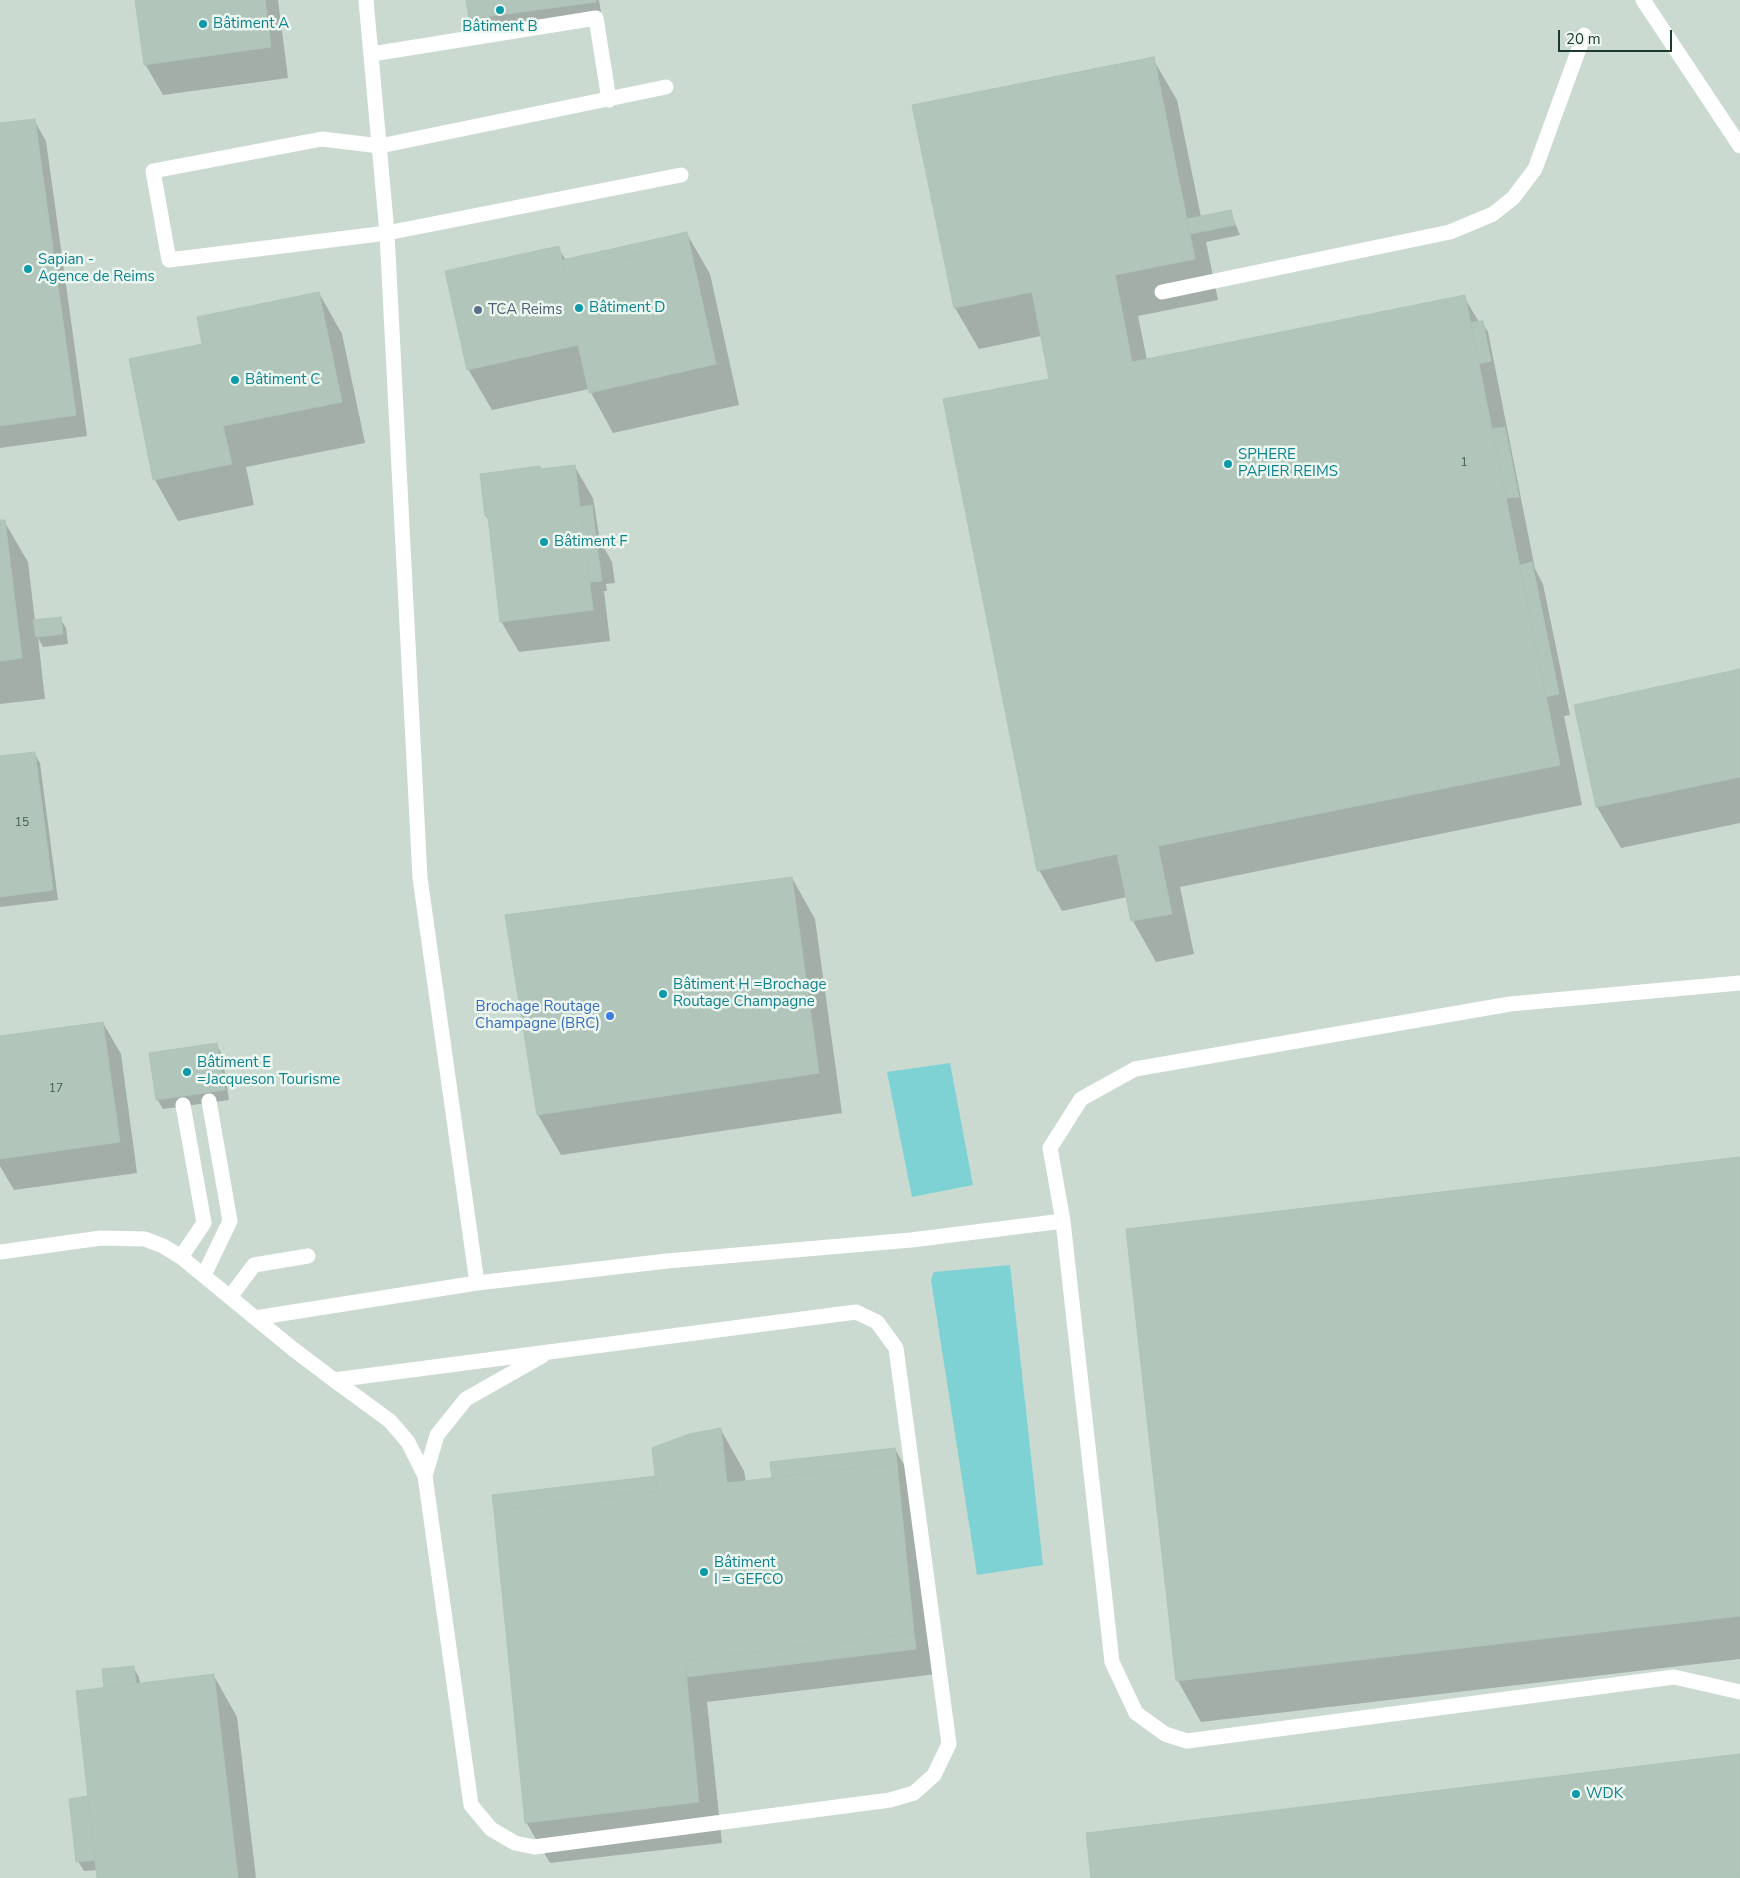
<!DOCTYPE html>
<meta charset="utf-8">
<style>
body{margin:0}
#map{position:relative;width:1740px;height:1878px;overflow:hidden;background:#dceae2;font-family:"Nunito Sans",sans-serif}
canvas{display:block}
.scale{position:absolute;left:1558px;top:30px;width:114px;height:22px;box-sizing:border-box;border:2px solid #1d3a2e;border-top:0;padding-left:6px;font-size:15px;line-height:18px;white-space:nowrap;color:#1d3a2e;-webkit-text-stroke:4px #edf7f0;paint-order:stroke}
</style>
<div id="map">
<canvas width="1740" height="1878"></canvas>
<div class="scale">20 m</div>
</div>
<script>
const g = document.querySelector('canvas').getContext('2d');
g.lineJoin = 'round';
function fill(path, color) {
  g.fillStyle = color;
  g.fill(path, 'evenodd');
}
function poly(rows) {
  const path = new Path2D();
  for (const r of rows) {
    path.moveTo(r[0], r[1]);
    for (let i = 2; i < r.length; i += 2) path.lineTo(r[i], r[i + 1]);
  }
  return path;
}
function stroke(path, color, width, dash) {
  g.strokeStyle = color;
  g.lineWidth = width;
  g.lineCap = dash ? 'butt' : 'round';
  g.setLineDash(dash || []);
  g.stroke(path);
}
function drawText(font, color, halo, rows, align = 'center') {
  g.font = font + ' "Nunito Sans",sans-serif';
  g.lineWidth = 5;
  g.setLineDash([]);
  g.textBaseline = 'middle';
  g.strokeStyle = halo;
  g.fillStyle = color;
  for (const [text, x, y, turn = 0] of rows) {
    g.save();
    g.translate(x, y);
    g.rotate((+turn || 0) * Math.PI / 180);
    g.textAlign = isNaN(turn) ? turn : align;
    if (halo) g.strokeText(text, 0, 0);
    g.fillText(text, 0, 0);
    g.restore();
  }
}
fill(poly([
 [0,0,1740,0,1740,1878,0,1878]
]), '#cbdad1');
fill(poly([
 [950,1063,973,1185,912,1197,887,1072],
 [1010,1265,1043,1565,977,1575,931,1280,934,1272]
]), '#7fd2d4');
fill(poly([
 [136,0,278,0,288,78,163,95,145,64],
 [468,0,599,0,601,12,476,29,470,19],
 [1153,59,1177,100,1201,217,1230,211,1240,235,1206,242,1218,300,1138,316,1147,360,1464,297,1479,322,1482,322,1488,332,1535,569,1543,584,1570,715,1564,716,1582,805,1180,887,1194,954,1156,962,1133,921,1127,897,1062,911,1039,870,1050,380,1041,336,979,349,955,308],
 [34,120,46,141,87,436,0,448,0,124],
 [687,234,710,274,739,405,613,433,589,389,492,410,468,369,558,248,566,260],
 [319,293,342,334,365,443,246,467,254,505,178,521,155,480,130,360,204,345],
 [575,467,593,498,600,541,612,562,615,583,606,584,607,591,604,591,610,641,519,652,501,621,490,522,486,516,541,470],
 [4,521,28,562,35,621,60,618,66,628,68,644,43,647,38,638,45,699,0,704,0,522],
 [1740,670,1740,823,1621,848,1597,807,1575,706],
 [34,753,40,763,58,900,0,907,0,758],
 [792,878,815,919,842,1113,561,1155,538,1115],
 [103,1023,121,1054,137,1173,14,1190,0,1166,0,1037],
 [216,1044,222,1054,229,1100,163,1109,157,1099],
 [1740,1159,1740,1659,1201,1722,1178,1681,1128,1230],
 [721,1430,744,1471,746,1482,773,1479,895,1449,907,1470,937,1674,707,1702,722,1843,550,1863,526,1822,657,1477],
 [133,1667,139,1677,140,1684,214,1676,237,1717,256,1878,99,1878,98,1870,84,1871,78,1861,105,1687]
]), '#0003');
const building = poly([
 [135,0,265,0,271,47,144,65,135,0],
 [466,0,596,0,596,2,469,19,466,0],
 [1154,57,1195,259,1115,275,1132,362,1465,295,1560,765,1158,846,1172,914,1131,921,1117,854,1037,871,943,399,1049,379,1032,292,954,308,912,105,1154,57],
 [35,119,76,415,0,426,0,123,35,119],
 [1231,210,1235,225,1190,234,1186,219,1231,210],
 [687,232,716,364,589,393,578,345,467,370,445,271,559,246,565,271,651,252,648,241,687,232],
 [648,241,651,252,565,271,562,260,648,241],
 [319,292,342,402,223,426,232,464,153,480,129,359,202,344,197,317,319,292],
 [1483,321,1491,361,1479,364,1471,322,1483,321],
 [1505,427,1519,497,1506,498,1492,429,1505,427],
 [575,465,583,531,595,530,598,553,586,554,593,610,500,622,488,516,485,516,480,474,540,466,541,469,575,465],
 [592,505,595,530,583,531,580,507,592,505],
 [0,520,5,520,22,658,0,661,0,520],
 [598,553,602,581,590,582,586,554,598,553],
 [1532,562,1559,694,1546,697,1520,565,1532,562],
 [61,617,63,634,36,637,33,620,61,617],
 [1740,669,1740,777,1596,807,1574,705,1740,669],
 [35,752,53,890,0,897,0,756,35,752],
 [792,877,819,1073,537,1115,505,915,792,877],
 [103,1022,120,1142,0,1159,0,1036,103,1022],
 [217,1043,225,1090,156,1100,149,1053,217,1043],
 [1740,1157,1740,1616,1176,1681,1126,1229,1740,1157],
 [721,1428,727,1483,897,1463,914,1633,685,1661,699,1802,525,1823,494,1511,657,1491,652,1448,689,1434,721,1428],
 [895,1448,897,1463,772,1478,770,1462,895,1448],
 [656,1476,657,1491,494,1511,492,1495,656,1476],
 [914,1633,916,1649,686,1677,685,1661,914,1633],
 [134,1666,136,1684,104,1687,102,1669,134,1666],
 [214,1674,238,1878,97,1878,76,1691,214,1674],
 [1740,1754,1740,1878,1091,1878,1086,1833,1740,1754],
 [88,1796,95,1860,76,1862,69,1799,88,1796]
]);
fill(building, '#b2c5bb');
stroke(building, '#afc4b8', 1);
stroke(poly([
 [1643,0,1740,146],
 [372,54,596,18,609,100],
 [666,87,380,146,322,139,153,171,169,260,387,233,681,175],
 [1162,292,1450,232,1493,214,1513,198,1535,169,1584,35],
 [1740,983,1510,1004,1135,1069,1081,1099,1050,1148,1063,1221,1112,1662,1136,1713,1165,1734,1187,1741,1674,1677,1740,1692],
 [0,1252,101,1238,145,1239,163,1246,181,1257,293,1349,334,1380,390,1421,408,1442,425,1476,471,1805,491,1829,515,1843,534,1847,890,1800,914,1793,934,1775,949,1744,896,1348,877,1322,856,1312,334,1380],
 [181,1257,204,1223,183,1105],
 [204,1275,230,1221,209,1101],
 [477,1283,667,1261,911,1240,1063,1221],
 [230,1297,254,1265,308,1256],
 [255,1318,477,1283,420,878,387,233,366,0],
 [425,1476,437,1435,466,1399,542,1356]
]), '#fff', 15);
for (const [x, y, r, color] of [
 [500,10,5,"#0f9aa8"],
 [203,24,5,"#0f9aa8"],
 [28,269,5,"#0f9aa8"],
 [579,308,5,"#0f9aa8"],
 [478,310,5,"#5c6f8a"],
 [235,380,5,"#0f9aa8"],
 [1228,464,5,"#0f9aa8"],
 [544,542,5,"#0f9aa8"],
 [663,994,5,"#0f9aa8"],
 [610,1016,5,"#3f7fe0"],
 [187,1072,5,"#0f9aa8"],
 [704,1572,5,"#0f9aa8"],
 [1576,1794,5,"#0f9aa8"]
]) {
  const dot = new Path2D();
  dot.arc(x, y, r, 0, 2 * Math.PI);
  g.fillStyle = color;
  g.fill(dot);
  stroke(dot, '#edf7f0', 2);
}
drawText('12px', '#425d51', null, [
 ["1",1464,463],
 ["15",22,823],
 ["17",56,1089]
]);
drawText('15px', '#0d838f', '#edf7f0', [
 ["Bâtiment A",213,24],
 ["Bâtiment B",500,27,"center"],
 ["Sapian -",38,260],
 ["Agence de Reims",38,277],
 ["Bâtiment D",589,308],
 ["Bâtiment C",245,380],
 ["SPHERE",1238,455],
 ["PAPIER REIMS",1238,472],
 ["Bâtiment F",554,542],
 ["Bâtiment H =Brochage",673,985],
 ["Routage Champagne",673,1002],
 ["Bâtiment E",197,1063],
 ["=Jacqueson Tourisme",197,1080],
 ["Bâtiment",714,1563],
 ["I = GEFCO",714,1580],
 ["WDK",1586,1794]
], 'left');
drawText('15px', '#4e5e75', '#edf7f0', [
 ["TCA Reims",488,310]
], 'left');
drawText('15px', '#366cbe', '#edf7f0', [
 ["Brochage Routage",600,1007],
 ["Champagne (BRC)",600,1024]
], 'right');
</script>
